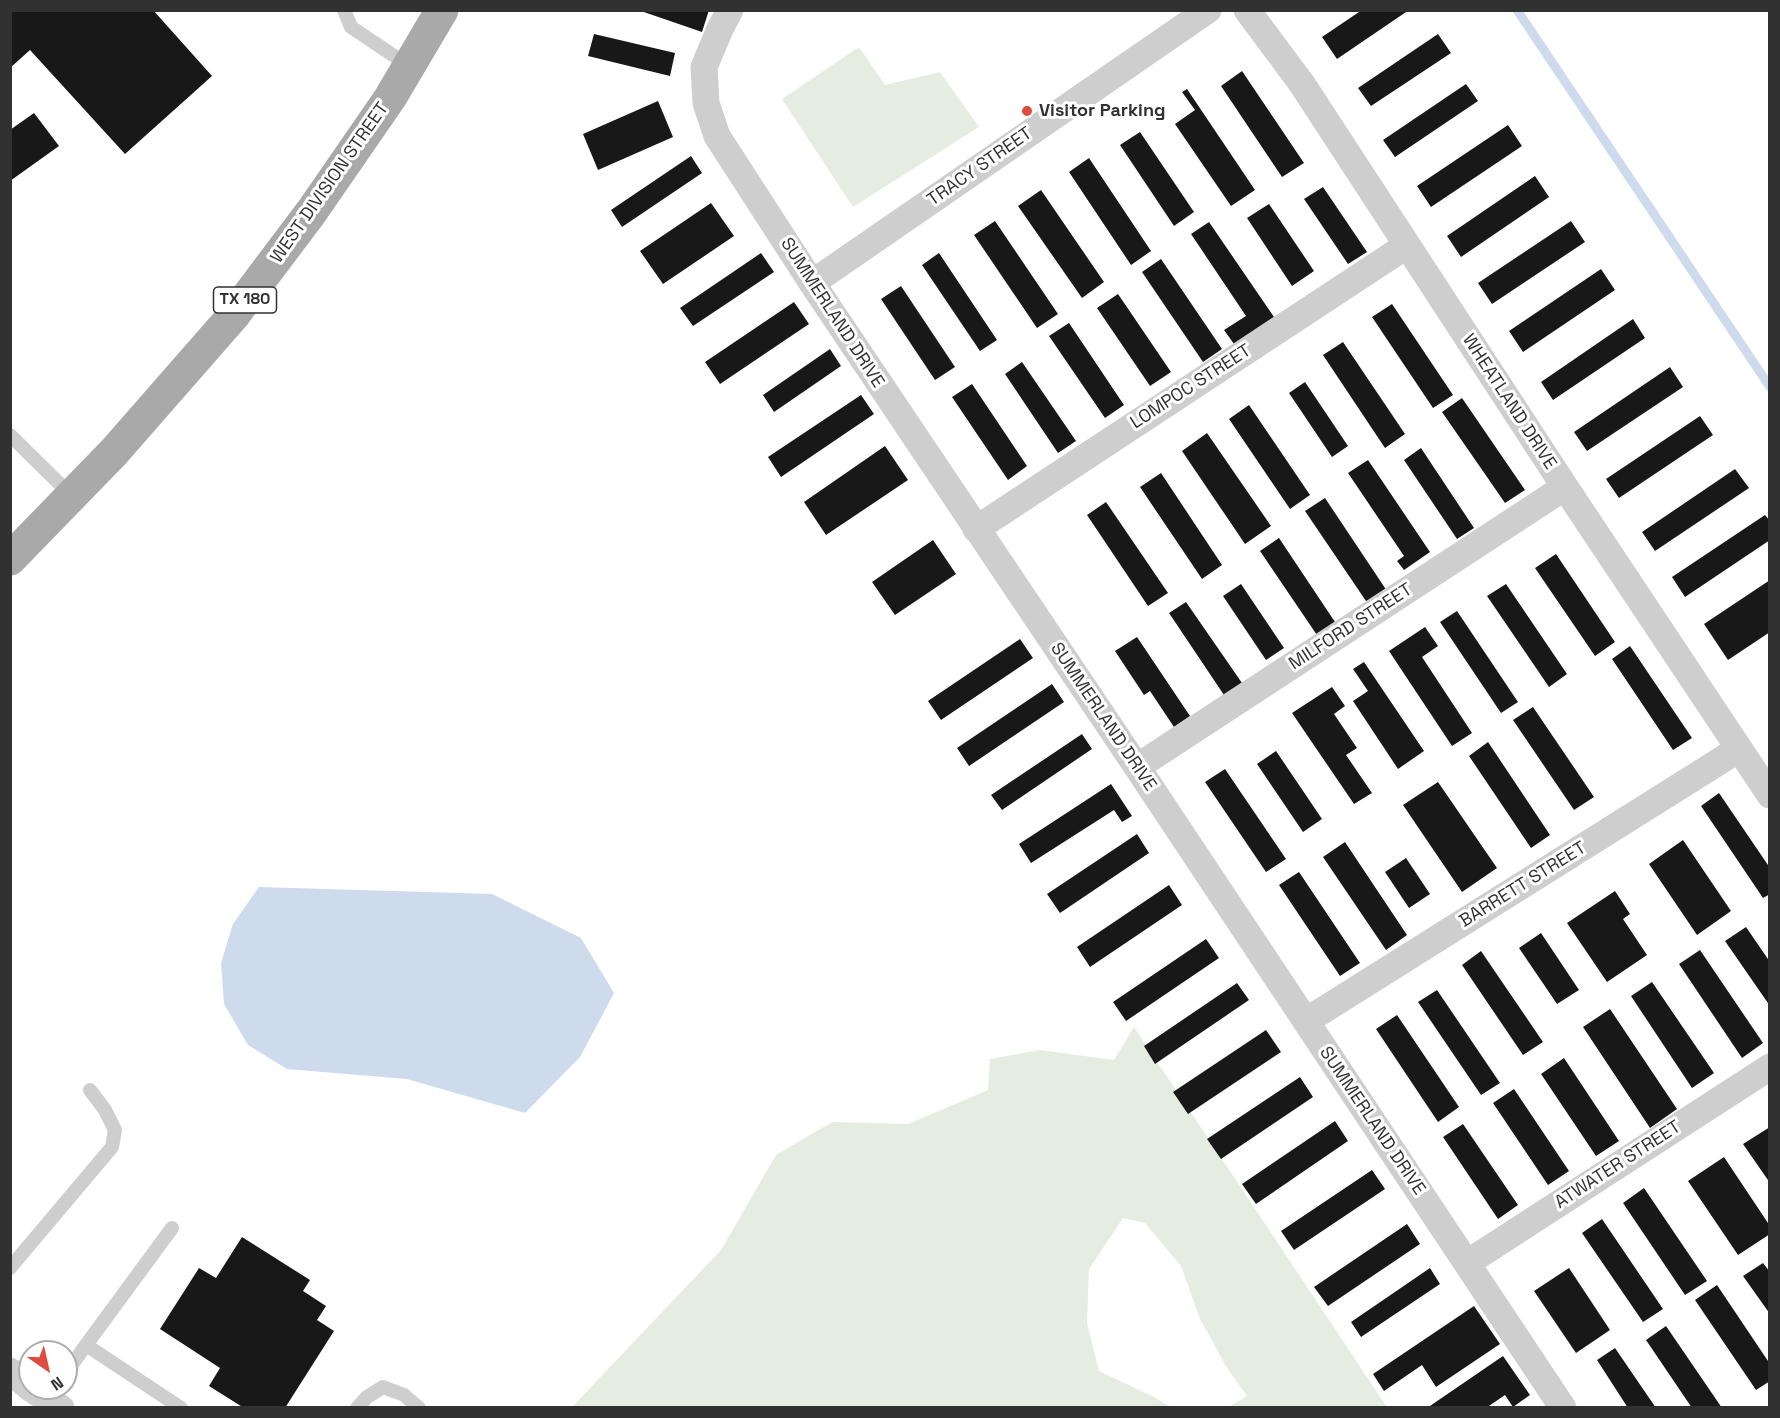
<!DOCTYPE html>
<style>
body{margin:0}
#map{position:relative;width:1780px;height:1418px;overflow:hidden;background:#fff;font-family:"Space Grotesk",sans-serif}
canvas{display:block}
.frame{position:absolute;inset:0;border:12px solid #313131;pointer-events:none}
.north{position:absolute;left:18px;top:1340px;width:60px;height:60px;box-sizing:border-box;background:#fff;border:2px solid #adadad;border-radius:50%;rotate:146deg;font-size:16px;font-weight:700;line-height:24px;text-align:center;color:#313131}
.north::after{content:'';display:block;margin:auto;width:21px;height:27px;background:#dd4c3e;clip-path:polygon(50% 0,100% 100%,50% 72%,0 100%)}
</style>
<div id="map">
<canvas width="1780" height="1418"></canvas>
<div class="frame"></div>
<div class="north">N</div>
</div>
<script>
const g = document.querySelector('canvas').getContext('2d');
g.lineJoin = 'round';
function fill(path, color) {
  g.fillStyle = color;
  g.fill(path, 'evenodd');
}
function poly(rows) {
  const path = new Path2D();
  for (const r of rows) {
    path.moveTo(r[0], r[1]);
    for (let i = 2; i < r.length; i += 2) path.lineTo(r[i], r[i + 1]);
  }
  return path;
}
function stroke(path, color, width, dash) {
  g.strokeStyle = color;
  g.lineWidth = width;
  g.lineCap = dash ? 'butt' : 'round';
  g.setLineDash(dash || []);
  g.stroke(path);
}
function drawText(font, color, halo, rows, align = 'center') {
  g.font = font + ' "Space Grotesk",sans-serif';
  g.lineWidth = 6;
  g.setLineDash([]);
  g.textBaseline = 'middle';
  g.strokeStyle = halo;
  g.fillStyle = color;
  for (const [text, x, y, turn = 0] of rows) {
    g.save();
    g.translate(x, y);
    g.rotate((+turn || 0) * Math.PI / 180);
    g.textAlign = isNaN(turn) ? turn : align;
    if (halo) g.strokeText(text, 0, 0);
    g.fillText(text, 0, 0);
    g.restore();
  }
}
fill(poly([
 [859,47,885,85,940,72,979,127,853,207,782,99],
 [1134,1027,1387,1407,1229,1407,1247,1396,1227,1368,1200,1319,1181,1266,1145,1223,1123,1218,1089,1269,1087,1323,1099,1371,1156,1398,1170,1407,571,1408,721,1250,776,1155,832,1122,908,1124,988,1090,990,1059,1040,1050,1114,1060]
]), '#e5ede0');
fill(poly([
 [259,887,492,894,581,938,614,993,580,1057,525,1113,407,1079,287,1069,248,1045,224,1004,221,963,233,924]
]), '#cedbec');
stroke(poly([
 [1517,10,1770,387]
]), '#cedbec', 9);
fill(poly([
 [10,10,153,10,212,76,125,154,30,50,10,68],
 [638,10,709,10,702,32],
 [1362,10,1409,10,1337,59,1322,37],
 [594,34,675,53,670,76,588,56],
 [1438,34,1451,53,1371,106,1358,88],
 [1242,71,1304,163,1282,177,1221,86],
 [1466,84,1478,101,1395,157,1383,140],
 [1187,89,1255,190,1231,206,1175,124,1195,110,1182,92],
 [658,101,673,137,598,170,583,134],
 [34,113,59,146,10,181,10,130],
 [1508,125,1522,146,1431,207,1417,186],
 [1140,132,1194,212,1174,226,1120,145],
 [691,156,702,173,622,227,611,210],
 [1089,158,1151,251,1131,265,1069,172],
 [1535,176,1549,197,1461,257,1447,236],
 [1323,187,1367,252,1348,264,1304,199],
 [1041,190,1104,282,1082,298,1018,206],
 [711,203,734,236,663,284,640,251],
 [1269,204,1314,271,1292,286,1247,218],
 [995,221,1058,314,1037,328,974,235],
 [1571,221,1585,242,1492,304,1478,283],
 [1209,222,1274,317,1234,344,1224,330,1246,316,1191,234],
 [761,253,774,272,693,326,680,308],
 [939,253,997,340,980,351,922,265],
 [1161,259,1222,349,1203,362,1142,272],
 [1601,269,1615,290,1523,352,1509,331],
 [901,286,955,367,935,380,881,299],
 [1118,294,1171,372,1150,386,1097,308],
 [794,302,809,324,720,384,705,362],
 [1392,304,1453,395,1433,408,1372,317],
 [1633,319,1645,338,1553,400,1541,382],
 [1069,323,1124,405,1105,418,1049,336],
 [1343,342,1405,434,1385,448,1323,355],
 [830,349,841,366,774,412,763,395],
 [1022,362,1076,441,1058,453,1005,374],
 [1670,367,1683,387,1587,451,1574,432],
 [1305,382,1348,446,1332,457,1289,393],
 [972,384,1027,466,1008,480,952,397],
 [861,395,874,414,781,477,768,457],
 [1462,398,1525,490,1505,503,1442,412],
 [1249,405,1310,495,1290,509,1229,419],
 [1700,416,1713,435,1619,498,1606,479],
 [1207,433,1271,526,1245,544,1182,451],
 [885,446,908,480,826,535,804,502],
 [1421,448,1474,528,1457,539,1404,460],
 [1368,460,1430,552,1404,570,1397,561,1404,556,1348,473],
 [1735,469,1749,488,1655,551,1642,532],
 [1161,473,1222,565,1202,579,1140,487],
 [1325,498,1387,591,1368,604,1305,511],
 [1106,502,1168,593,1148,606,1087,515],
 [1765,515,1770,521,1770,540,1685,597,1672,577],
 [1279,538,1341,631,1323,644,1260,551],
 [933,540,956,574,895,615,872,582],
 [1556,554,1615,642,1595,656,1535,568],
 [1770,580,1770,632,1728,660,1704,624],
 [1241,584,1284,648,1266,660,1223,596],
 [1506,584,1567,674,1549,687,1487,596],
 [1186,602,1242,683,1224,695,1169,613],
 [1457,611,1518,702,1501,713,1440,622],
 [1425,627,1438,646,1422,657,1472,733,1452,746,1389,651],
 [1137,637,1190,716,1174,727,1150,691,1144,695,1115,651],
 [1020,639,1033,658,941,720,928,701],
 [1630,646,1692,738,1673,750,1612,659],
 [1364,662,1424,751,1398,769,1353,701,1368,691,1353,669],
 [1052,684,1064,702,969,766,957,748],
 [1332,687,1345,706,1334,714,1357,748,1346,755,1372,793,1354,804,1292,713],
 [1533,707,1594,797,1574,810,1513,720],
 [1082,734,1092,749,1002,810,991,795],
 [1488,742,1550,835,1531,848,1469,756],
 [1276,751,1322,819,1303,832,1257,764],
 [1225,769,1286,859,1266,872,1205,782],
 [1438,782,1497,868,1462,892,1403,805],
 [1111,784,1132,816,1122,822,1114,810,1031,863,1019,844],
 [1719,793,1770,868,1770,894,1763,898,1701,806],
 [1137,834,1149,853,1060,913,1047,894],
 [1683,840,1731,911,1697,935,1649,864],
 [1345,842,1407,935,1386,950,1323,857],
 [1406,858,1430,894,1409,908,1385,872],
 [1299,872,1360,963,1340,976,1279,885],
 [1169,885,1182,905,1090,967,1077,947],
 [1615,891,1630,914,1623,919,1647,955,1607,982,1567,923],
 [1746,927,1770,962,1770,1006,1725,941],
 [1541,933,1579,990,1557,1004,1519,948],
 [1206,939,1219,958,1126,1021,1113,1002],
 [1700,950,1763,1043,1742,1058,1679,964],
 [1481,951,1543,1042,1523,1055,1462,965],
 [1652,982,1714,1073,1692,1088,1631,996],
 [1237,983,1249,1000,1155,1064,1144,1046],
 [1437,990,1500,1083,1481,1095,1418,1002],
 [1610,1009,1677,1109,1650,1128,1583,1027],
 [1397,1015,1459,1107,1438,1122,1376,1029],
 [1266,1030,1281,1052,1188,1114,1173,1092],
 [1564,1058,1619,1141,1596,1156,1541,1074],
 [1300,1077,1313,1097,1221,1159,1207,1139],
 [1514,1089,1569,1171,1548,1185,1493,1103],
 [1335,1121,1348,1141,1256,1204,1242,1184],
 [1463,1124,1518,1205,1498,1219,1443,1137],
 [1770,1127,1770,1183,1743,1144],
 [1724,1157,1770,1226,1770,1234,1738,1255,1688,1181],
 [1372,1170,1385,1189,1294,1250,1281,1231],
 [1644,1188,1707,1281,1685,1295,1623,1203],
 [1602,1219,1663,1309,1643,1322,1582,1233],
 [1407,1224,1420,1244,1328,1306,1314,1287],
 [242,1237,310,1280,303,1291,326,1306,317,1320,334,1331,285,1408,244,1408,209,1386,220,1368,160,1329,199,1268,216,1278],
 [1763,1263,1770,1272,1770,1314,1743,1276],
 [1430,1268,1440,1284,1361,1337,1351,1322],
 [1569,1268,1610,1330,1576,1353,1534,1291],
 [1717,1285,1770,1364,1770,1381,1756,1390,1695,1300],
 [1474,1306,1500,1344,1436,1387,1422,1365,1384,1391,1373,1374],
 [1666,1326,1722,1408,1692,1408,1646,1340],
 [1615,1348,1656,1408,1628,1408,1597,1360],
 [1503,1356,1530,1395,1513,1407,1505,1395,1486,1408,1427,1408]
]), '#181818');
stroke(poly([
 [344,10,351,27,409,66],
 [10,435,72,496],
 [10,1268,112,1147,115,1130,105,1110,90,1090],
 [86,1345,172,1228],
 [66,1373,86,1345,181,1408],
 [357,1408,367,1397,383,1387,404,1395,419,1408]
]), '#cecece', 14);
stroke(poly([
 [730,10,720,29,704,67,706,103,717,136,812,283,1137,767,1563,1408],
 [1247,10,1302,84,1565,487,1770,795],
 [812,283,1208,10],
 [976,529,1406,246],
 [1137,767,1565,487],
 [1306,1021,1739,749],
 [1467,1263,1770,1067],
 [10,1371,30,1388],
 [30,1388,61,1408]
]), '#cecece', 27);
stroke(poly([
 [10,559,114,452,233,316,312,211,390,98,442,10]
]), '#a9a9a9', 33);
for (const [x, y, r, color] of [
 [1027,111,6,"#dd4c3e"]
]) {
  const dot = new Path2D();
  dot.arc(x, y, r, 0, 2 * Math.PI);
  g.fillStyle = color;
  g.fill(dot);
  stroke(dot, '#fff', 2);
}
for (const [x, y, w] of [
 [245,300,63]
]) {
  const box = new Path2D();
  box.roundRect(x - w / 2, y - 13, w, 26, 4.5);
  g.fillStyle = '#fff';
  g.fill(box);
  stroke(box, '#313131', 1.5);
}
drawText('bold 16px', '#313131', null, [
 ["TX 180",245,300]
]);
drawText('bold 18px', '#313131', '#fff', [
 ["Visitor Parking",1039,111]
], 'left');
drawText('18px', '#313131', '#fff', [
 ["TRACY STREET",980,167,-35],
 ["WEST DIVISION STREET",330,183,-55],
 ["SUMMERLAND DRIVE",832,313,57],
 ["LOMPOC STREET",1191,387,-33],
 ["WHEATLAND DRIVE",1509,402,57],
 ["MILFORD STREET",1351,627,-33],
 ["SUMMERLAND DRIVE",1103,717,56],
 ["BARRETT STREET",1523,885,-32],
 ["SUMMERLAND DRIVE",1372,1121,56],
 ["ATWATER STREET",1618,1165,-33]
]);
</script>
